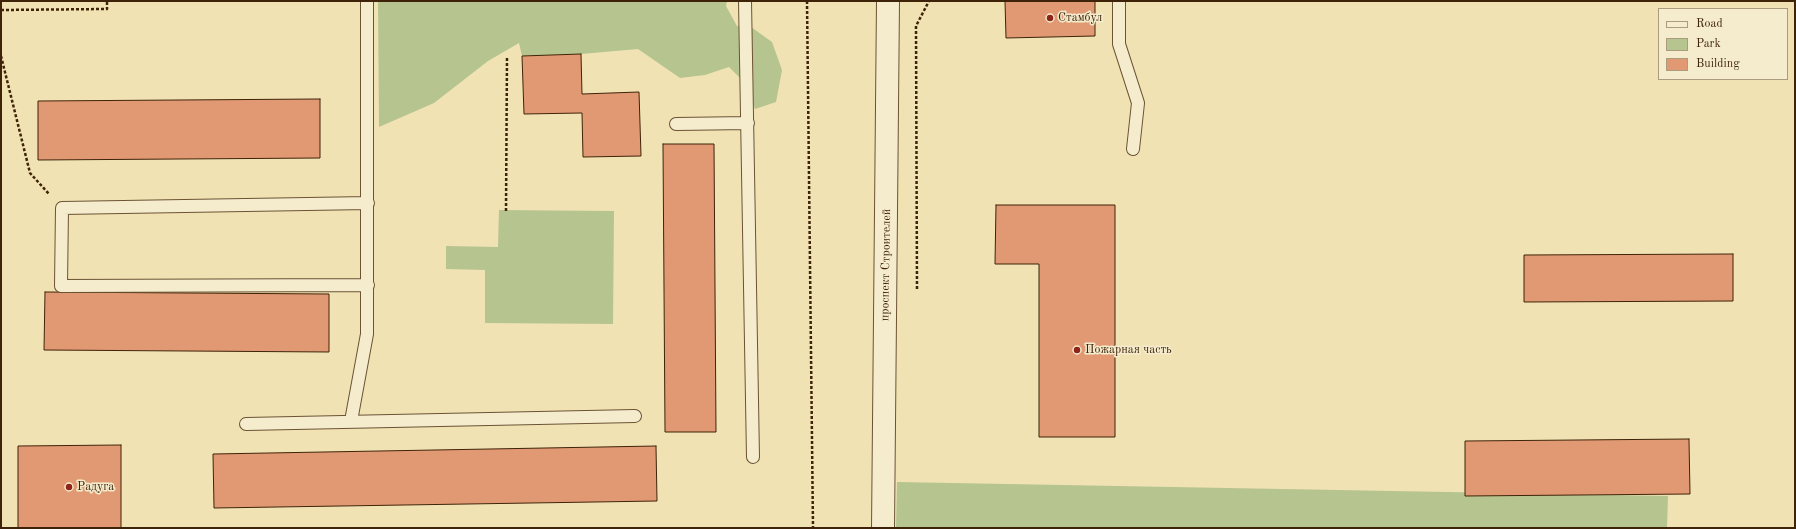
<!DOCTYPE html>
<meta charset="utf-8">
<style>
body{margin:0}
#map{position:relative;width:1796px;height:529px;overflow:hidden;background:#f0e2b3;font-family:"Old Standard TT",serif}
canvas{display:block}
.frame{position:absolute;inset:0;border:2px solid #3f2309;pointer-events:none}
.legend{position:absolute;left:1658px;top:8px;width:130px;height:72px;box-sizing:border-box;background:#f5ecce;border:1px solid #ac9c7f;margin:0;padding:5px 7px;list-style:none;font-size:12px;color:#3f2309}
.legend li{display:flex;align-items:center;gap:8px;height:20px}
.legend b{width:20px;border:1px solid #ac9c7f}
</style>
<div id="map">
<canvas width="1796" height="529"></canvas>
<div class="frame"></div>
<ul class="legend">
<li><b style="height:5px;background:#f5ecce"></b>Road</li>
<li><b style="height:11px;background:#b6c48f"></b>Park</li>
<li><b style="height:11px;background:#e09973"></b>Building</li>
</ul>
</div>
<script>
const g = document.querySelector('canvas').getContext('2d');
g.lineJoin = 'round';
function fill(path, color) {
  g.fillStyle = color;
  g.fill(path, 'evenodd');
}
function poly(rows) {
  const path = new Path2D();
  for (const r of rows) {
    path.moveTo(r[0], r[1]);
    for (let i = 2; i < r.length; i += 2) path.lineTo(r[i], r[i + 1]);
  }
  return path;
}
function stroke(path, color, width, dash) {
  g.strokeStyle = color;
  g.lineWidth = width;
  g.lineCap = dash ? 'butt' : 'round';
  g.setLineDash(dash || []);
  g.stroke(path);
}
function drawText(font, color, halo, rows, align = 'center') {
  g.font = font + ' "Old Standard TT",serif';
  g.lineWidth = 3;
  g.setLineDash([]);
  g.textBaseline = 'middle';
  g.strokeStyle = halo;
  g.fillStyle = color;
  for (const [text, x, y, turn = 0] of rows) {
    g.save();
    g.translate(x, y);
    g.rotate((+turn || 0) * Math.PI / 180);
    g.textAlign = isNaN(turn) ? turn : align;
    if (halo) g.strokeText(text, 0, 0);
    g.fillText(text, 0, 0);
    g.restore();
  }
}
fill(poly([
 [378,1,727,1,726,6,737,26,751,27,772,42,782,70,776,102,755,109,747,85,729,67,705,75,680,78,638,49,581,54,522,56,519,43,488,61,434,103,379,127],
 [499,210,614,211,613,324,485,323,485,270,446,269,446,246,498,247],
 [897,482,1668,496,1667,528,896,528]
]), '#b6c48f');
const building = poly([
 [1005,1,1095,1,1095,36,1006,38,1005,1],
 [581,54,582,94,639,92,641,156,583,157,582,113,524,114,522,56,581,54],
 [320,99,320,158,38,160,38,101,320,99],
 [663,144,714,144,716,432,665,432,663,144],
 [996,205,1115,205,1115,437,1039,437,1039,264,995,264,996,205],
 [1733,254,1733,301,1524,302,1524,255,1733,254],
 [45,292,329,294,329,352,44,350,45,292],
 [1689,439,1690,494,1465,496,1465,441,1689,439],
 [121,445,121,528,18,528,18,446,121,445],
 [656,446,657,501,214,508,213,454,656,446]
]);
fill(building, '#e09973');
stroke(building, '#3f2309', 1);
const service = poly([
 [745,1,753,457],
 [1119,1,1119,44,1138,103,1133,149],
 [676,124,748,123],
 [368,203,62,208,61,286,368,285],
 [351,421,367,334,367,1],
 [246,424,635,416]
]);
const tertiary = poly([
 [883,528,888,1]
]);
stroke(service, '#6b5334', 14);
stroke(tertiary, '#6b5334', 24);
stroke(poly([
 [807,1,813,528],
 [1,10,107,9,107,1],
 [1,56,30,173,49,194],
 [506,211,507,56],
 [917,289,916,26,929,1]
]), '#3f2309', 2.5, [3, 2]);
stroke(service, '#f5ecce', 12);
stroke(tertiary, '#f5ecce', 22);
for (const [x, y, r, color] of [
 [1050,18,4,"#8f2418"],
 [1077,350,4,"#8f2418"],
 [69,487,4,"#8f2418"]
]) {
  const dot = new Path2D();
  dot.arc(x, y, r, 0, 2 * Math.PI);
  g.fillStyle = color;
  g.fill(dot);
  stroke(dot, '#f5ecce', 1.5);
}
drawText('12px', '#3f2309', '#f5ecce', [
 ["Стамбул",1058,18],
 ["Пожарная часть",1085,350],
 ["Радуга",77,487]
], 'left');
drawText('12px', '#3f2309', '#f5ecce', [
 ["проспект Строителей",886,265,-89]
]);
</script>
